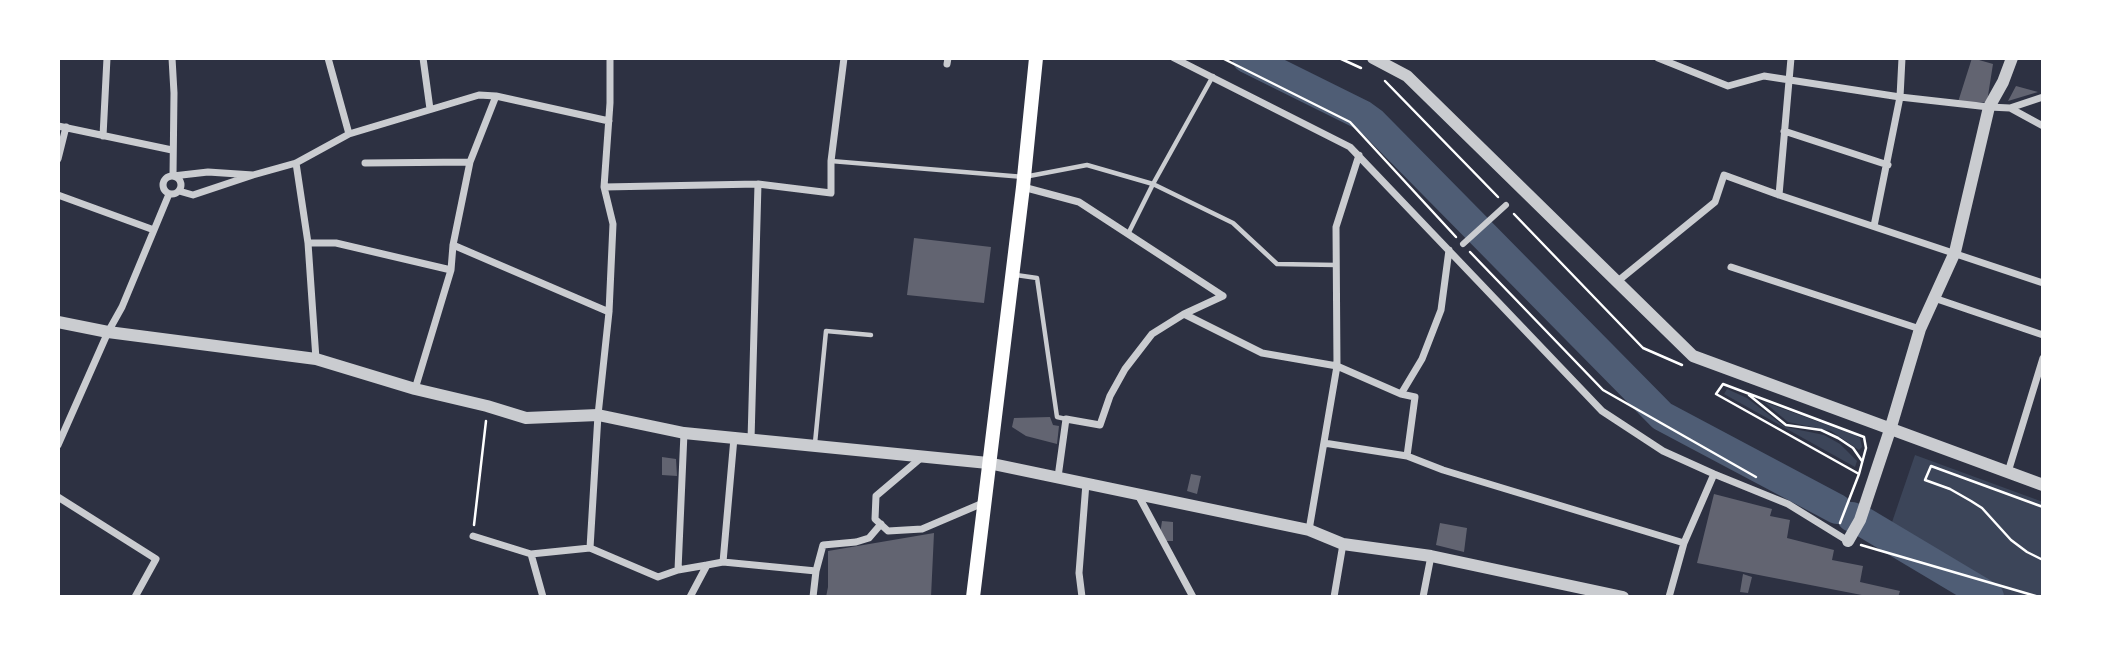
<!DOCTYPE html>
<style>
body{margin:0}
#map{position:relative;width:2101px;height:655px;overflow:hidden;background:#2d3142;font-family:Raleway,sans-serif}
canvas{display:block}
.frame{position:absolute;inset:0;border:60px solid #fff;pointer-events:none}
</style>
<div id="map">
<canvas width="2101" height="655"></canvas>
<div class="frame"></div>
</div>
<script>
const g = document.querySelector('canvas').getContext('2d');
g.lineJoin = 'round';
function fill(path, color) {
  g.fillStyle = color;
  g.fill(path, 'evenodd');
}
function poly(rows) {
  const path = new Path2D();
  for (const r of rows) {
    if (r.length === 3) {
      path.moveTo(r[0] + r[2], r[1]);
      path.arc(r[0], r[1], r[2], 0, 2 * Math.PI);
      continue;
    }
    path.moveTo(r[0], r[1]);
    for (let i = 2; i < r.length; i += 2) path.lineTo(r[i], r[i + 1]);
  }
  return path;
}
function stroke(path, color, width, dash) {
  g.strokeStyle = color;
  g.lineWidth = width;
  g.lineCap = dash ? 'butt' : 'round';
  g.setLineDash(dash || []);
  g.stroke(path);
}
fill(poly([
 [1727,389,1747,398,1785,427,1824,435,1840,444,1857,461,1855,467,1724,394],
 [1764,402,1855,435,1860,438,1862,447,1859,450,1831,431,1788,422],
 [1915,455,2043,502,2043,597,2006,597,1890,528]
]), '#3c4559');
stroke(poly([
 [1247,58,1362,115,1373,123,1662,416,1837,509],
 [1852,517,1860,520,1989,597]
]), '#4f5d75', 30);
fill(poly([
 [1972,58,1993,64,1987,102,1958,102],
 [2016,86,2038,92,2008,101],
 [914,238,991,247,984,303,907,295],
 [1050,417,1053,425,1059,426,1057,444,1026,436,1012,427,1014,418],
 [662,457,676,459,677,476,662,475],
 [1191,474,1201,476,1197,494,1187,491],
 [1714,494,1772,509,1770,516,1790,520,1787,538,1834,550,1832,560,1863,566,1860,582,1900,591,1898,597,1872,597,1697,563],
 [1162,521,1173,522,1173,541,1159,541],
 [1440,523,1467,528,1464,552,1436,545],
 [934,533,931,597,826,597,828,587,828,551],
 [1743,574,1752,577,1748,593,1740,592]
]), '#626471');
stroke(poly([
 [1222,58,1350,122,1456,237],
 [1339,58,1361,68],
 [1385,81,1498,197],
 [1514,214,1643,348,1682,365],
 [1470,252,1603,390,1756,477],
 [1723,384,1864,437,1866,448,1859,474,1716,394,1723,384],
 [1749,395,1786,425,1821,430,1838,438,1853,448,1862,461],
 [2043,507,1931,466,1925,480,1950,489,1971,501,1982,508,2011,540,2027,552,2043,560],
 [1840,523,1859,474],
 [474,525,486,421],
 [1861,545,2039,597]
]), '#fff', 2.5);
stroke(poly([
 [831,161,1024,177,1087,165,1153,184,1213,76],
 [1128,234,1153,184,1233,223,1277,264,1336,265],
 [1016,275,1037,278,1057,417,1066,419],
 [815,443,826,331,871,335]
]), '#caccd0', 4.5);
stroke(poly([
 [1463,244,1506,205]
]), '#caccd0', 6);
stroke(poly([
 [172,58,174,93,173,176,208,172,253,175,193,195,179,191],
 [328,58,349,134],
 [423,58,430,109],
 [1174,58,1350,147,1602,411,1663,451,1714,474,1788,504,1848,541],
 [1658,58,1728,86,1764,76,1900,97,1989,107,2010,108,2043,126],
 [947,64,948,58],
 [2010,108,2043,97],
 [58,126,172,150],
 [1784,131,1888,165],
 [103,136,107,58],
 [1359,155,1336,227,1337,366,1401,394,1415,397,1407,456,1443,470,1684,543],
 [58,159,66,127],
 [296,163,308,243,316,359],
 [365,163,470,162],
 [253,175,296,163,349,134,479,95,496,96,609,121],
 [172,185,9],
 [604,187,758,184,831,193,831,161,844,58],
 [1023,187,1079,202,1223,296],
 [58,195,154,230],
 [1779,195,1791,58],
 [1874,226,1900,97,1902,58],
 [308,243,336,243,451,270],
 [453,245,609,312],
 [1731,267,1920,329],
 [1618,281,1715,202,1724,175,1779,195,2043,283],
 [1223,296,1184,314,1262,353,1337,366,1309,530],
 [1934,298,2043,335],
 [415,389,451,270,453,245,470,162,496,96],
 [1401,394,1422,359,1441,310,1449,250],
 [751,440,758,184],
 [1324,443,1407,456],
 [58,445,108,332,122,307,169,194],
 [922,457,876,496,875,519,888,531,922,529,983,503],
 [2008,472,2043,358],
 [1058,477,1066,419,1100,425,1110,396,1125,369,1152,334,1184,314],
 [1137,493,1193,597],
 [58,497,156,559,135,597],
 [473,536,531,554,543,597],
 [590,548,658,577,678,570,707,565,690,597],
 [531,554,590,548,598,415,609,312,613,224,604,187,610,103,610,58],
 [723,562,816,571,813,597],
 [707,565,723,562,734,438],
 [678,570,684,433],
 [816,571,823,545,856,542,869,538,881,524],
 [1082,597,1079,573,1086,483],
 [1334,597,1343,544],
 [1423,597,1431,556],
 [1669,597,1684,543,1714,474]
]), '#caccd0', 7);
stroke(poly([
 [1373,58,1407,76,1693,356,2043,485],
 [58,322,108,332,316,359,415,389,487,406,526,418,598,415,684,433,988,463,1309,530,1343,544,1431,556,1623,597],
 [1848,541,1860,520,1890,430,1920,329,1955,252,1989,107,2003,82,2012,58]
]), '#caccd0', 12);
stroke(poly([
 [973,597,1023,187,1036,58]
]), '#fff', 14);
</script>
